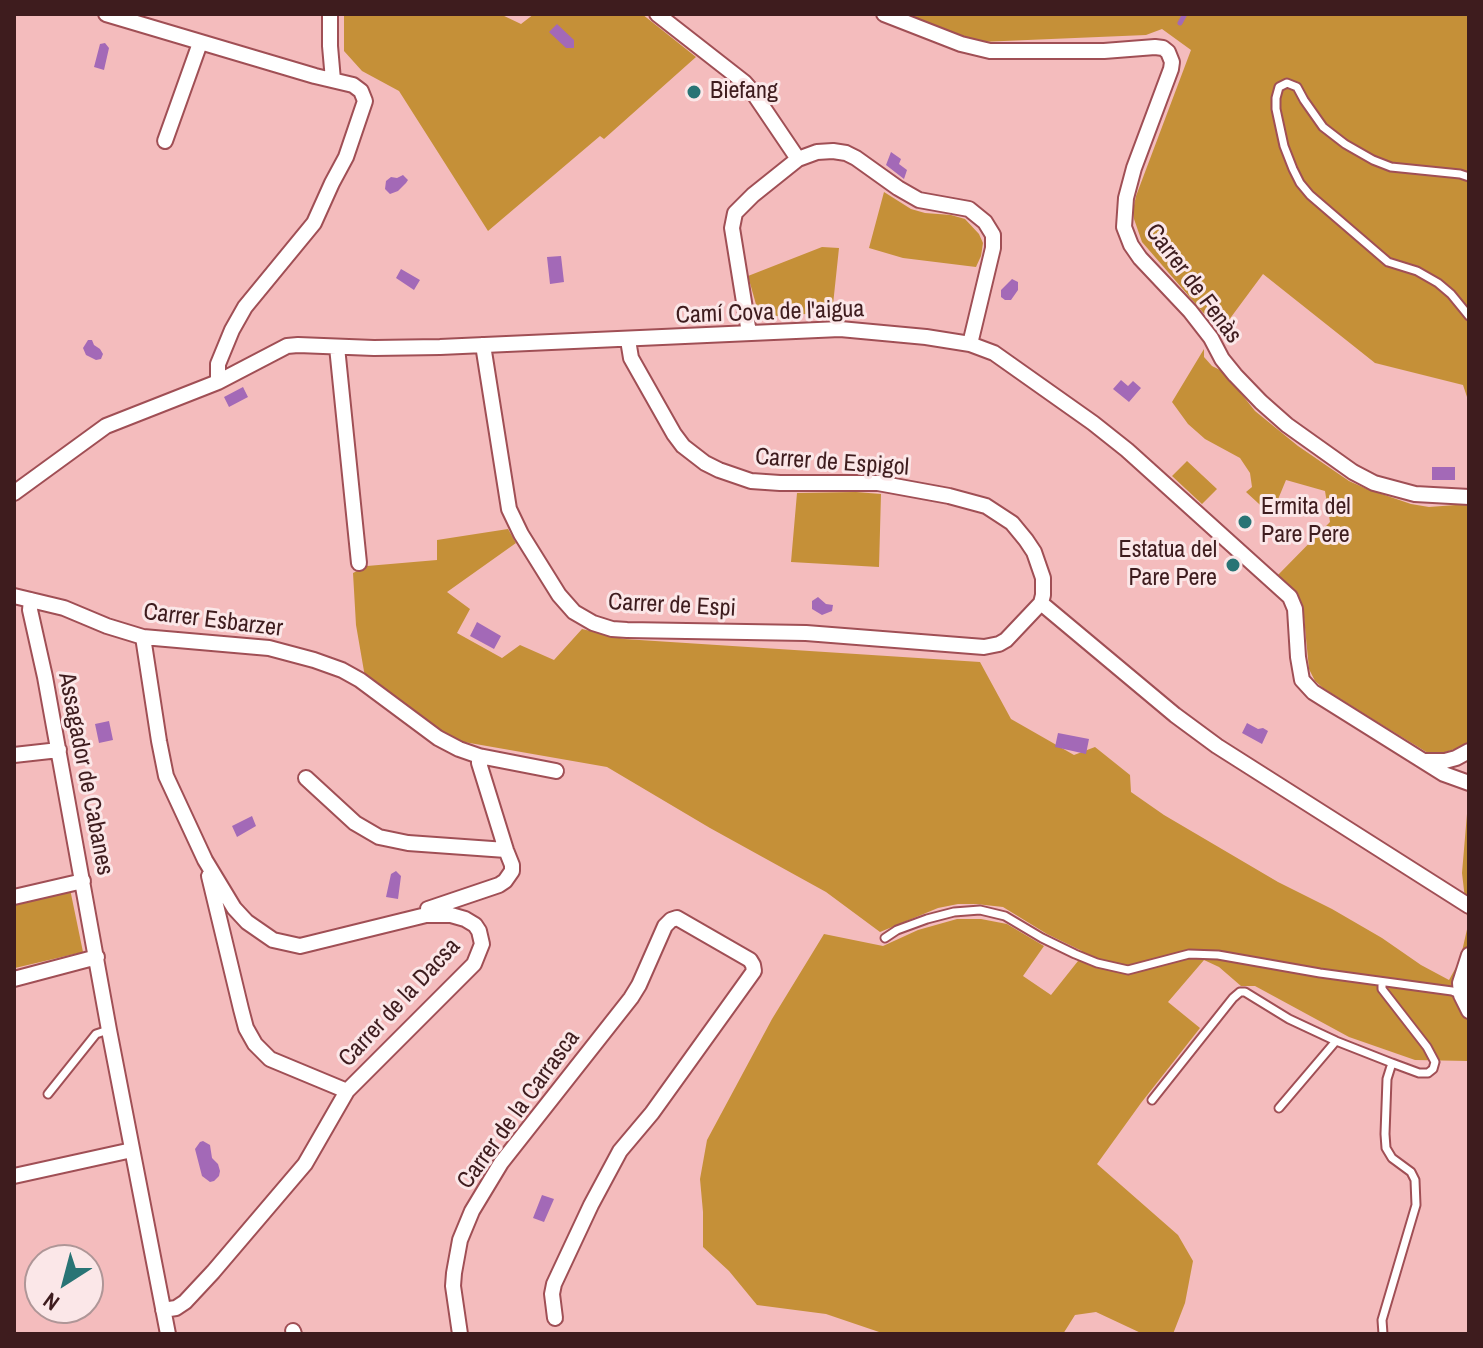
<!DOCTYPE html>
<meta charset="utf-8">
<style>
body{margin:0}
#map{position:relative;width:1483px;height:1348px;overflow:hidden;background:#f4bcbd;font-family:"Archivo Narrow",sans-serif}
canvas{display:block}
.frame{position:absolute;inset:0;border:16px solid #3e1c1e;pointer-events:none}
.north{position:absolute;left:24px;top:1244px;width:80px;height:80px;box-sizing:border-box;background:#fbe7e8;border:2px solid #af9697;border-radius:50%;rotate:216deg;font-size:22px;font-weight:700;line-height:32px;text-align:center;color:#3e1c1e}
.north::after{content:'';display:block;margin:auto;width:28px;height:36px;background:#297475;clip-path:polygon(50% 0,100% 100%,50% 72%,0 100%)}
</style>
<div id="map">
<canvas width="1483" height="1348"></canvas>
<div class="frame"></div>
<div class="north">N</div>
</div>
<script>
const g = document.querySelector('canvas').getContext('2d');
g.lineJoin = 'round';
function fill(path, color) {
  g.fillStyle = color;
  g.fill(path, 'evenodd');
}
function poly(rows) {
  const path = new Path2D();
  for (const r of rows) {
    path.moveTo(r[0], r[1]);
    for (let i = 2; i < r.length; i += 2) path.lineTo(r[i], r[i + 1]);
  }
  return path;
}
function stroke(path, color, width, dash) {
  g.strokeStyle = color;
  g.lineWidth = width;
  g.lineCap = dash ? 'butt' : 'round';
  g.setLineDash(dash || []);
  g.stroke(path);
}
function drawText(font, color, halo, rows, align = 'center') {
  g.font = font + ' "Archivo Narrow",sans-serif';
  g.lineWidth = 6;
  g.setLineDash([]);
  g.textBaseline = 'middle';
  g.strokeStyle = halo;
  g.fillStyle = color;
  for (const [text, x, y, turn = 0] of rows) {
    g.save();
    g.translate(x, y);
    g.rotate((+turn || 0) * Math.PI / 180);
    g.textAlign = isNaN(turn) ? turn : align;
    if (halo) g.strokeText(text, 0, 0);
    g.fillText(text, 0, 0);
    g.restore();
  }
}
fill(poly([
 [344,14,500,14,521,24,534,14,642,14,696,57,604,139,600,136,488,231,399,91,362,71,344,51],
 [902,14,1469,14,1469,403,1463,385,1375,363,1263,274,1220,332,1142,242,1134,219,1133,210,1136,196,1191,50,1162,29,1146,35,980,42],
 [884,192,911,209,925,213,951,215,965,219,979,234,983,243,981,256,976,267,903,258,869,248],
 [822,247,839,248,832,314,819,313,765,317,761,315,757,308,748,276],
 [1204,349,1204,357,1212,366,1224,372,1255,411,1298,446,1349,481,1367,489,1411,504,1429,507,1469,504,1469,741,1461,747,1433,756,1374,720,1323,688,1315,681,1309,669,1303,607,1297,593,1277,576,1330,522,1325,491,1286,480,1274,509,1270,514,1246,492,1252,487,1250,473,1240,458,1205,439,1188,424,1172,402],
 [1187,461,1217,489,1202,504,1172,476],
 [856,492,881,494,879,567,791,562,797,493],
 [508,529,516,543,447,592,470,609,457,633,502,658,520,645,554,660,582,629,624,639,980,662,1011,719,1074,755,1095,747,1130,775,1131,792,1164,815,1278,882,1332,909,1382,938,1421,965,1449,980,1460,960,1468,925,1462,873,1468,802,1467,795,1469,796,1469,1061,1415,1060,1349,1037,1255,986,1241,986,1219,967,1204,960,1168,1002,1200,1028,1141,1103,1097,1164,1178,1235,1193,1261,1185,1303,1173,1334,1143,1334,1096,1312,1075,1315,1063,1334,885,1334,826,1314,757,1305,729,1271,703,1247,703,1212,700,1179,707,1140,772,1019,824,934,883,946,918,930,957,919,981,919,1007,924,1044,946,1023,976,1051,995,1078,961,1082,951,1047,934,1003,907,976,904,958,904,938,908,880,932,826,892,710,828,607,767,464,742,446,735,365,677,356,625,353,573,367,566,437,560,437,540],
 [70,889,83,952,15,968,14,903]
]), '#c59038');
fill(poly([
 [557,24,574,40,574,48,566,48,549,32],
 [105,43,109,48,104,70,94,67,100,44],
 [891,152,901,159,899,164,907,170,904,179,886,165],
 [403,175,408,180,406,183,398,191,390,194,385,189,386,181,391,177,397,178],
 [561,256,564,282,550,284,547,257],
 [401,269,420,280,414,290,396,278],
 [1012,279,1018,282,1018,290,1011,300,1005,300,1001,297,1001,290],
 [88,340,92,340,94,345,100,349,103,354,101,359,96,360,86,355,83,348],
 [1121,380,1128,386,1133,381,1141,388,1129,402,1113,389],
 [243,387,248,397,229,407,224,397],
 [1432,467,1455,467,1455,480,1432,480],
 [818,597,826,604,833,605,832,611,822,615,812,609,812,601],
 [477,622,501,636,494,649,470,636],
 [109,721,113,740,99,743,95,724],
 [1247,723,1258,729,1263,728,1268,731,1262,744,1242,733],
 [1058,733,1089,739,1086,754,1055,747],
 [252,816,256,826,237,837,232,826],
 [396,871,401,876,398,899,386,897,391,874],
 [203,1141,210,1145,212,1158,218,1164,220,1171,219,1176,214,1181,210,1182,202,1176,195,1149,200,1142],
 [542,1195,554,1199,544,1222,533,1218]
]), '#a369b7');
stroke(poly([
 [1180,23,1185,14]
]), '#a369b7', 5);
const service = poly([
 [1469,177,1460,174,1391,167,1373,160,1345,144,1323,127,1304,100,1297,87,1287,83,1279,87,1276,98,1276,109,1284,146,1293,169,1300,183,1310,195,1388,262,1417,271,1438,283,1451,294,1469,316],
 [885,938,897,930,927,919,954,912,980,910,1005,916,1042,938,1075,954,1097,963,1128,970,1189,954,1218,955,1320,973,1452,991,1459,994],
 [1382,982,1382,989,1427,1047,1435,1062,1433,1069,1428,1073,1419,1073,1392,1063,1387,1079,1385,1134,1386,1148,1392,1158,1411,1172,1415,1180,1416,1205,1382,1320,1383,1334],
 [48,1094,96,1034,108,1030],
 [1152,1100,1233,998,1240,992,1245,992,1289,1019,1336,1041,1392,1063],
 [1279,1108,1336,1041]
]);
const minor = poly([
 [106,14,315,76,353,85,361,91,365,101,346,157,332,183,314,223,245,307,232,330,218,364,218,382],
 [330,14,330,46,333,80],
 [657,14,744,82,752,91,798,159],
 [884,14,961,44,990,51,1104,51,1155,47,1163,48,1168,52,1172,62,1171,69,1134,168,1126,198,1124,227,1131,245,1140,258,1190,311,1211,338,1222,359,1235,375,1261,402,1287,425,1353,472,1374,483,1415,494,1469,497],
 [165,141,200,43],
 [749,333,732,228,735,213,753,195,798,159,817,152,833,151,846,153,856,158,898,188,919,200,969,209,985,222,993,235,993,248,970,344],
 [483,345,509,509,521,534,559,595,574,612,593,623,612,629,627,630,806,633,984,647,999,644,1006,640,1041,603,1043,595,1043,578,1034,552,1026,540,1012,523,986,506,949,496,878,483,780,483,751,481,719,470,705,463,683,446,674,434,631,358,628,340],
 [337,347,359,563],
 [14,493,106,426,218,382,287,346,298,345,374,348,440,347,840,329,926,337,970,344,994,353,1093,423,1127,450,1290,597,1295,609,1298,657,1302,680,1313,692,1444,774,1469,783],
 [14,596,64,608,107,626,143,637,269,648,314,660,342,670,360,680,438,738,459,749,479,756,556,771],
 [31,600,30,610,45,677,109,1030,168,1334],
 [1041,603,1175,715,1217,746,1469,906],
 [143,637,159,741,166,776,205,860,234,908,247,922,273,940,300,946,426,915,451,915,465,919,475,925,479,931,482,944,474,964,347,1091,305,1164,213,1272,185,1302,176,1308,163,1310],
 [14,755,59,750],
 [1424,761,1445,761,1456,758,1469,751],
 [306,778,355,823,379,837,408,843,506,850],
 [209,876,241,1009,246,1028,255,1044,270,1059,347,1091],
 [14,897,83,881],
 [428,911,428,909,499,885,505,881,512,871,512,865,506,850,479,763,479,756],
 [1469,955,1460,983,1461,995,1469,1011],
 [14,979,97,957],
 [14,1176,132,1150],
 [293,1331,294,1334],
 [460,1334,453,1286,454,1273,460,1240,472,1211,501,1163,631,998,639,985,665,926,671,920,677,918,750,960,753,965,754,971,652,1113,620,1151,591,1205,554,1284,552,1294,555,1318]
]);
stroke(service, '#a04f55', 11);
stroke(minor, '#a04f55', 18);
stroke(service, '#fff', 7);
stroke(minor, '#fff', 14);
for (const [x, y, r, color] of [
 [694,92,8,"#297475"],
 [1245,522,8,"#297475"],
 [1233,565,8,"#297475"]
]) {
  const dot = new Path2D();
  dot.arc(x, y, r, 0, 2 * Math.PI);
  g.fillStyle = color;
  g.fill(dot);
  stroke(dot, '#fbe7e8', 3);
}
drawText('24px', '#3e1c1e', '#fbe7e8', [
 ["Biefang",710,92],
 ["Ermita del",1261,508],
 ["Pare Pere",1261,536],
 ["Estatua del",1217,551,"right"],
 ["Pare Pere",1217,579,"right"]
], 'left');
drawText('24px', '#3e1c1e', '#fbe7e8', [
 ["Carrer de Fenàs",1193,284,53],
 ["Camí Cova de l'aigua",770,313,-2],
 ["Carrer de Espigol",832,463,4],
 ["Carrer de Espi",672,606,3],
 ["Carrer Esbarzer",213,621,7],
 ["Assagador de Cabanes",85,774,79],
 ["Carrer de la Dacsa",400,1003,-47],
 ["Carrer de la Carrasca",519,1110,-54]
]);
</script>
